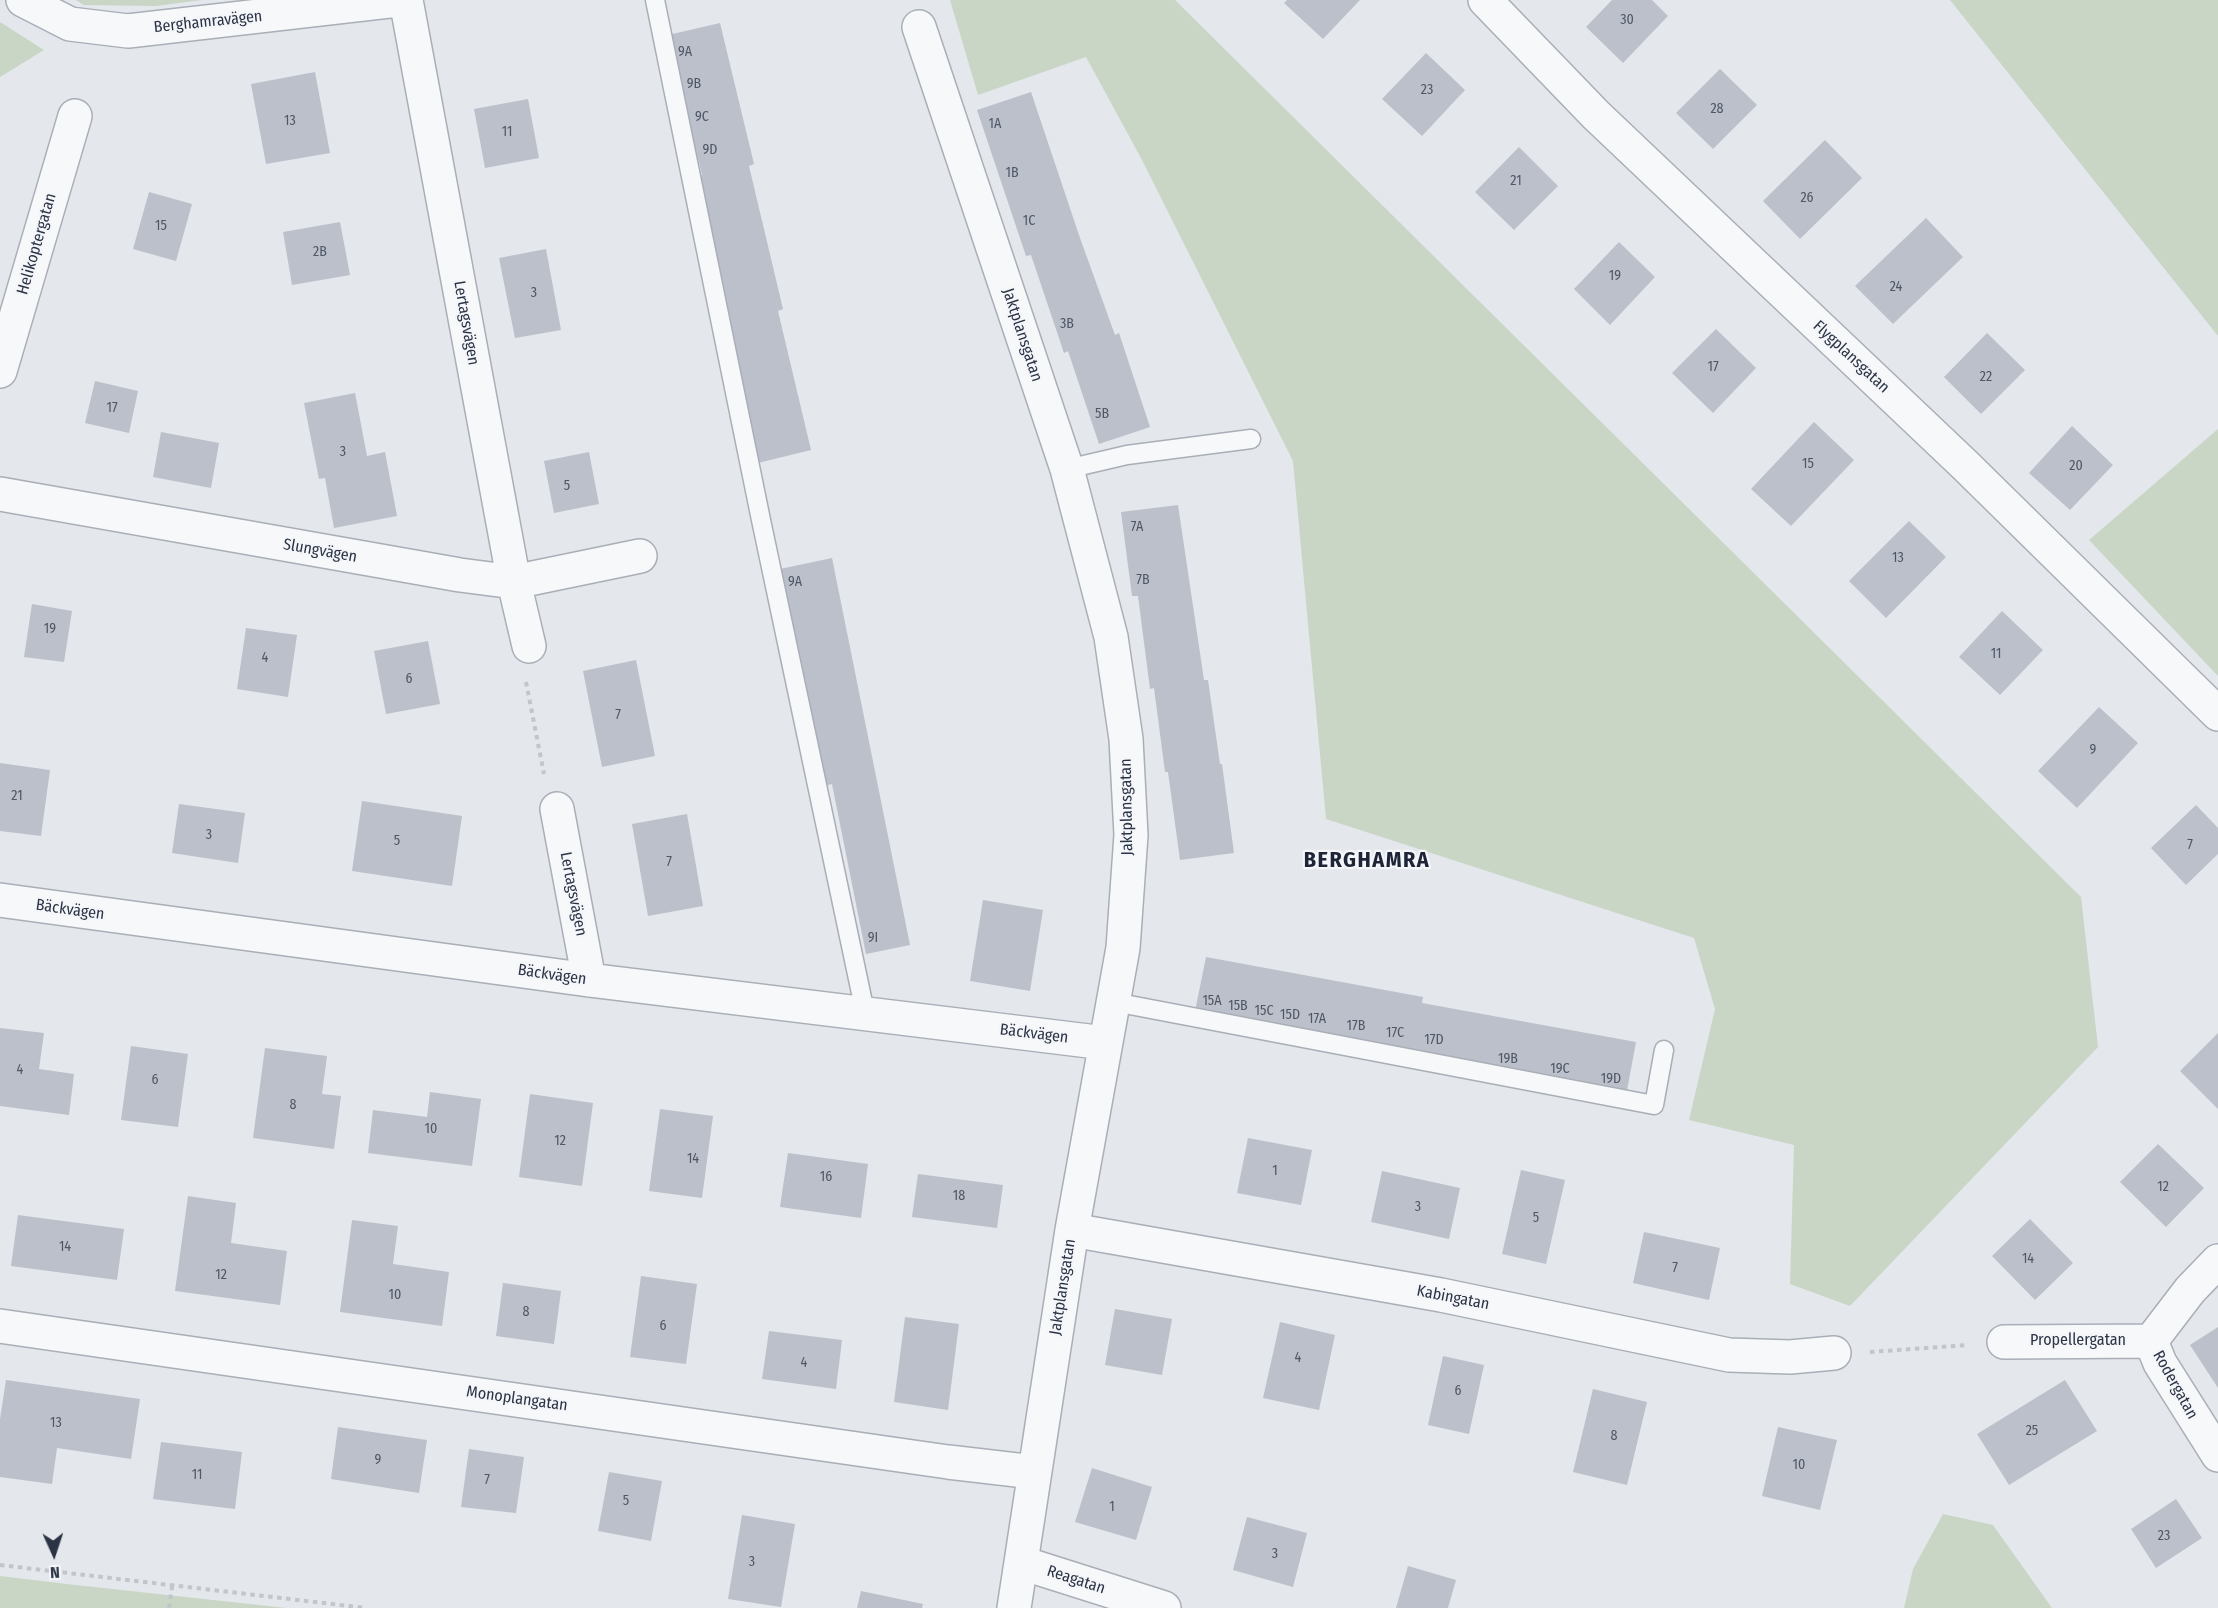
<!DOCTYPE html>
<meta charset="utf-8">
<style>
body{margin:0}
#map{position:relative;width:2218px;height:1608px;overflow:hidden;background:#e4e7ec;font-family:"Fira Sans Condensed",sans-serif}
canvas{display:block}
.north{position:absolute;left:24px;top:1524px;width:60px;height:60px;-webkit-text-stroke:4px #f4f6f9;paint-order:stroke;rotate:177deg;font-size:16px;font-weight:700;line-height:24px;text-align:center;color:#2b3445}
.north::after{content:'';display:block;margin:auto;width:21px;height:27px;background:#2b3445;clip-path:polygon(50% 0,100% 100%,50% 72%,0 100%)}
</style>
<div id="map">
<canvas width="2218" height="1608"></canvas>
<div class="north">N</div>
</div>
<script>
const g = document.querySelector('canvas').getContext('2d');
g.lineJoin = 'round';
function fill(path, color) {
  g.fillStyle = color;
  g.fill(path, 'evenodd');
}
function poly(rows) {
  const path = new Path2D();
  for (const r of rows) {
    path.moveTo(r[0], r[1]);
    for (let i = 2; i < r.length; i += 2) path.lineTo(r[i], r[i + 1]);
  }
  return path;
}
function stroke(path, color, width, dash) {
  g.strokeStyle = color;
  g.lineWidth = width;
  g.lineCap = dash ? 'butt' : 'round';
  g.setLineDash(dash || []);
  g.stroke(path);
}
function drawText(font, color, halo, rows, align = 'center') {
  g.font = font + ' "Fira Sans Condensed",sans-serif';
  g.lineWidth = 4.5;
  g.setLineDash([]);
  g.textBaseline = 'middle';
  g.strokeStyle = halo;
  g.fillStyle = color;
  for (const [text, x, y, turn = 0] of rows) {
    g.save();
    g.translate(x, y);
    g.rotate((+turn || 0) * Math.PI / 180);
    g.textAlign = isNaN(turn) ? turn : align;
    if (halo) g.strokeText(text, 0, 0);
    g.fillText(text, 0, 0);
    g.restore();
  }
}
fill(poly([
 [76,0,202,0,156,6,84,5],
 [950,0,1175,0,2081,897,2098,1047,1850,1306,1790,1284,1794,1145,1689,1120,1715,1009,1694,938,1326,819,1293,461,1142,160,1086,57,978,95],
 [1950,0,2218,0,2218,336],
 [0,22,44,50,0,77],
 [2218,429,2218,676,2089,540],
 [1943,1514,1993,1525,2052,1608,1904,1608,1913,1569],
 [0,1576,67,1584,286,1608,0,1608]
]), '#c9d6c5');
fill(poly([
 [1287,0,1360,0,1323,39,1284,3],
 [1612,0,1652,0,1668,16,1623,63,1586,27],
 [720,23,754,164,749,166,783,309,778,311,811,450,758,463,725,323,731,321,697,176,702,175,668,35],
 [1426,53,1465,90,1422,136,1382,99],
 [1720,69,1757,105,1713,149,1676,113],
 [315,72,330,153,266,164,251,84],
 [1031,92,1080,238,1115,335,1119,333,1150,427,1099,444,1068,351,1064,353,1031,255,1026,256,977,110],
 [528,99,539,158,485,168,474,109],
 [1825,140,1862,178,1800,239,1763,201],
 [1519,147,1558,186,1514,230,1475,192],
 [149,192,192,204,176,261,133,249],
 [1926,218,1963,257,1893,324,1855,286],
 [340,222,350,275,292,285,283,232],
 [1619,242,1655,277,1610,325,1574,289],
 [546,249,561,330,515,338,499,258],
 [1716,329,1756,368,1713,413,1672,373],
 [1987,333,2025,370,1981,414,1944,377],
 [95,381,138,391,129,433,85,423],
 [355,393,367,456,385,452,397,516,334,528,325,478,319,479,304,403],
 [1814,422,1854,460,1791,526,1751,489],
 [2072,426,2113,465,2070,510,2029,473],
 [161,432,219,443,211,488,153,477],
 [589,452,599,504,554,513,544,461],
 [1178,505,1204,680,1208,680,1220,764,1222,764,1234,853,1180,860,1168,772,1165,772,1154,688,1150,689,1138,596,1132,596,1121,512],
 [1909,521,1946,557,1886,618,1849,581],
 [832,558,910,945,866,954,832,784,824,786,780,569],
 [32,604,72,611,64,662,24,657],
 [2002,611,2043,650,2000,695,1959,657],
 [246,628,297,635,288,697,237,689],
 [428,641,440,704,386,714,374,651],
 [636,660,655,756,602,767,583,671],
 [2099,707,2138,743,2077,808,2038,771],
 [0,763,50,770,41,836,0,831],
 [362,801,462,816,452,886,352,871],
 [179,804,245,813,238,863,172,853],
 [2196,805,2218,828,2218,854,2186,885,2151,848],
 [687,814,703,906,648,916,632,824],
 [983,900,1043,910,1030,991,970,981],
 [1206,957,1423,997,1422,1003,1636,1042,1626,1096,1195,1011],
 [0,1028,44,1033,39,1069,74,1074,69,1115,0,1106],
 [2218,1033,2218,1109,2180,1071],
 [131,1046,188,1054,178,1127,121,1120],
 [265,1048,327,1056,322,1094,341,1096,334,1149,253,1138],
 [430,1092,481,1099,472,1166,368,1153,373,1110,427,1117],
 [530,1094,593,1103,582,1186,519,1177],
 [660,1109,713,1116,702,1198,649,1191],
 [1248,1138,1312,1150,1301,1205,1237,1193],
 [2158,1144,2204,1188,2166,1227,2120,1182],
 [788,1153,868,1164,861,1218,780,1207],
 [1521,1170,1565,1180,1546,1264,1502,1254],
 [1382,1171,1460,1188,1449,1239,1371,1222],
 [918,1174,1003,1185,997,1228,912,1217],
 [188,1196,236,1203,231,1243,287,1251,280,1305,175,1291],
 [18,1215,124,1229,117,1280,11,1266],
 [2030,1219,2073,1263,2035,1300,1992,1256],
 [352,1220,398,1226,393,1264,449,1272,442,1326,340,1312],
 [1644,1232,1720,1248,1709,1300,1633,1283],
 [641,1276,697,1284,686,1364,630,1357],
 [503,1283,561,1291,554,1344,496,1336],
 [1115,1309,1172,1319,1162,1375,1105,1365],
 [905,1317,959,1324,948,1410,894,1402],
 [1280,1322,1335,1335,1319,1410,1263,1398],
 [2218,1327,2218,1388,2190,1345],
 [769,1331,842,1340,836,1389,762,1379],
 [1443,1356,1484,1365,1469,1434,1428,1425],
 [6,1380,140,1399,131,1459,57,1448,52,1484,0,1477,0,1419],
 [2065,1380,2097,1431,2009,1485,1977,1434],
 [1593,1389,1647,1402,1627,1485,1573,1472],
 [338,1427,427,1440,419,1493,331,1479],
 [1778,1427,1837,1440,1820,1510,1762,1496],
 [161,1442,242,1452,235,1509,153,1499],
 [469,1449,524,1457,516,1513,461,1507],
 [1092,1468,1152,1487,1136,1540,1075,1522],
 [609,1472,662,1481,651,1541,598,1531],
 [2176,1499,2202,1538,2156,1568,2131,1529],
 [742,1515,795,1524,781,1607,728,1599],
 [1247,1517,1307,1533,1293,1587,1233,1570],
 [1408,1566,1456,1580,1448,1608,1396,1608],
 [861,1591,923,1604,922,1608,857,1608]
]), '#bbc0ca');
const service = poly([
 [655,0,761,520,865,1012],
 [1067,469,1127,455,1251,439],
 [1114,1002,1654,1105,1664,1050]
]);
const minor = poly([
 [23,0,70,24,128,31,398,0],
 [406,0,514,582,529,646],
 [1485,0,1596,115,1966,466,2218,714],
 [919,27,1067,469,1111,637,1126,739,1131,835,1123,948,1072,1230,1014,1608],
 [0,371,75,116],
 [0,494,460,575,514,582,640,556],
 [557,809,589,980],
 [0,900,589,980,1105,1043],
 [1072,1230,1441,1295,1729,1355,1790,1357,1834,1353],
 [0,1326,948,1462,1034,1472],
 [2151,1341,2160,1363,2218,1455],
 [2151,1341,2190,1290,2218,1261],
 [2004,1342,2151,1341],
 [1022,1563,1164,1608]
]);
stroke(service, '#a9aeb7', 21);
stroke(minor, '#a9aeb7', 36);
stroke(poly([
 [526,682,544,774],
 [1870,1352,1968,1345],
 [0,1565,366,1608],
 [169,1608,172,1587]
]), '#c2c5cb', 4, [4.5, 4.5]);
stroke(service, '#f7f8fa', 18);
stroke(minor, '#f7f8fa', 33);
drawText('14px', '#4f5766', null, [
 ["30",1627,20],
 ["9A",685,52],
 ["9B",694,84],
 ["23",1427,90],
 ["28",1717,109],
 ["9C",702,117],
 ["13",290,121],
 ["1A",995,124],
 ["11",507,132],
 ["9D",710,150],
 ["1B",1012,173],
 ["21",1516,181],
 ["26",1807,198],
 ["1C",1029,221],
 ["15",161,226],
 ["2B",320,252],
 ["19",1615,276],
 ["24",1896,287],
 ["3",534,293],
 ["3B",1067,324],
 ["17",1713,367],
 ["22",1986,377],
 ["17",112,408],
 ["5B",1102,414],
 ["3",343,452],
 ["15",1808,464],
 ["20",2076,466],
 ["5",567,486],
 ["7A",1137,527],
 ["13",1898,558],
 ["7B",1143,580],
 ["9A",795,582],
 ["19",50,629],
 ["11",1996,654],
 ["4",265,658],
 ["6",409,679],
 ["7",618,715],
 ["9",2093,750],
 ["21",17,796],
 ["3",209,835],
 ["5",397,841],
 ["7",2190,845],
 ["7",669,862],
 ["9I",873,938],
 ["15A",1212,1001],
 ["15B",1238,1006],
 ["15C",1264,1011],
 ["15D",1290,1015],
 ["17A",1317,1019],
 ["17B",1356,1026],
 ["17C",1395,1033],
 ["17D",1434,1040],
 ["19B",1508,1059],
 ["19C",1560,1069],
 ["4",20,1070],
 ["19D",1611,1079],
 ["6",155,1080],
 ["8",293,1105],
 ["10",431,1129],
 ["12",560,1141],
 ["14",693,1159],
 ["1",1275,1171],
 ["16",826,1177],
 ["12",2163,1187],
 ["18",959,1196],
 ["3",1418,1207],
 ["5",1536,1218],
 ["14",65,1247],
 ["14",2028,1259],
 ["7",1675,1268],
 ["12",221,1275],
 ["10",395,1295],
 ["8",526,1312],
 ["6",663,1326],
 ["4",1298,1358],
 ["4",804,1363],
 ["6",1458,1391],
 ["13",56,1423],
 ["25",2032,1431],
 ["8",1614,1436],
 ["9",378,1460],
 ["10",1799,1465],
 ["11",197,1475],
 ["7",487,1480],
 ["5",626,1501],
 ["1",1112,1507],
 ["23",2164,1536],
 ["3",1275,1554],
 ["3",752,1562]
]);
drawText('16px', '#2b3445', '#f4f6f9', [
 ["Berghamravägen",208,22,-6],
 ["Helikoptergatan",37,244,-74],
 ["Lertagsvägen",466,323,80],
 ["Jaktplansgatan",1022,335,72],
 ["Flygplansgatan",1851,357,43],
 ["Slungvägen",320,551,10],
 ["Jaktplansgatan",1127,807,-91],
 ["Lertagsvägen",573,894,79],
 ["Bäckvägen",70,910,8],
 ["Bäckvägen",552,975,8],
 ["Bäckvägen",1034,1034,7],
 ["Jaktplansgatan",1063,1287,-81],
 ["Kabingatan",1453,1298,11],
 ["Propellergatan",2078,1341],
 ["Rodergatan",2175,1385,61],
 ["Monoplangatan",517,1399,8],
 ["Reagatan",1076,1580,18]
]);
g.letterSpacing = '1.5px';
drawText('bold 22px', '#1d2536', '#f4f6f9', [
 ["BERGHAMRA",1367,861]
]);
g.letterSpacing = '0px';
</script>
